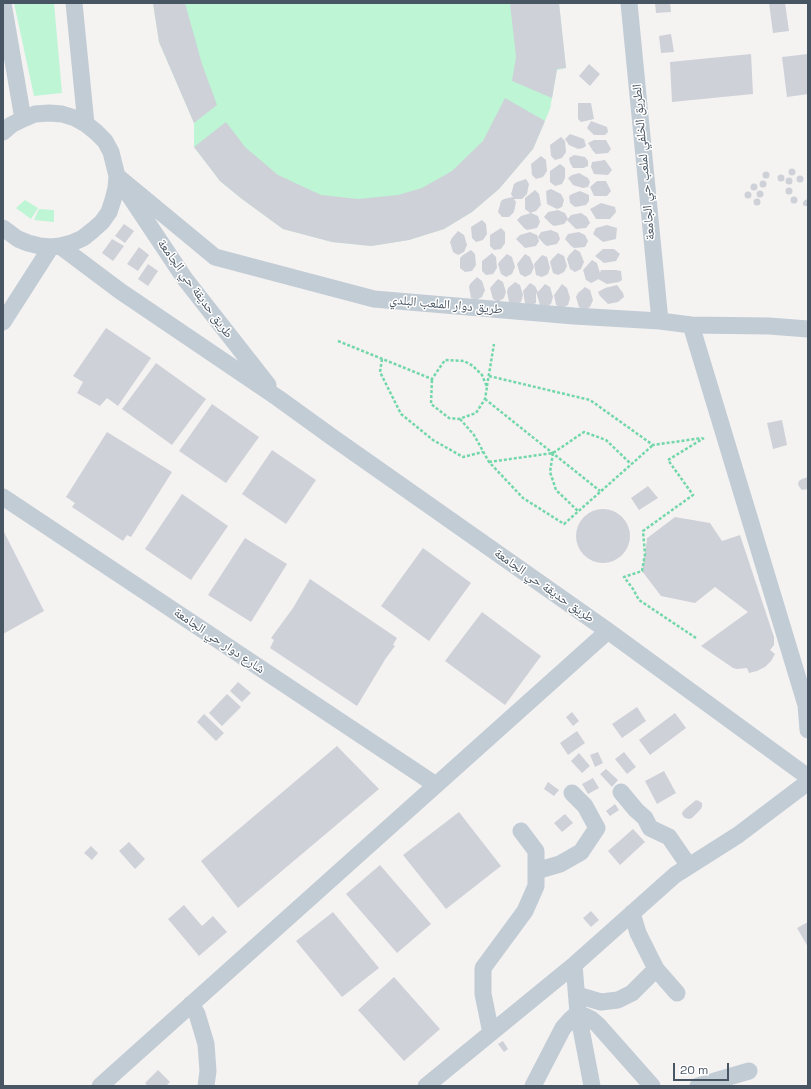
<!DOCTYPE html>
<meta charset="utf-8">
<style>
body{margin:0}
#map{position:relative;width:811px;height:1089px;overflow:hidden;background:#f5f2f2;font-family:"Space Grotesk",sans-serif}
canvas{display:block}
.frame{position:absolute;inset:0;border:4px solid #485562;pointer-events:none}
.scale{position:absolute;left:673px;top:1063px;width:56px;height:18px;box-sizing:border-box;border:2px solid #485562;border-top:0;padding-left:5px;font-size:12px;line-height:14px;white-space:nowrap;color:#485562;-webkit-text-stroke:3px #fff;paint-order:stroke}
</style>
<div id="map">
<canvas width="811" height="1089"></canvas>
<div class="frame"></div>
<div class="scale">20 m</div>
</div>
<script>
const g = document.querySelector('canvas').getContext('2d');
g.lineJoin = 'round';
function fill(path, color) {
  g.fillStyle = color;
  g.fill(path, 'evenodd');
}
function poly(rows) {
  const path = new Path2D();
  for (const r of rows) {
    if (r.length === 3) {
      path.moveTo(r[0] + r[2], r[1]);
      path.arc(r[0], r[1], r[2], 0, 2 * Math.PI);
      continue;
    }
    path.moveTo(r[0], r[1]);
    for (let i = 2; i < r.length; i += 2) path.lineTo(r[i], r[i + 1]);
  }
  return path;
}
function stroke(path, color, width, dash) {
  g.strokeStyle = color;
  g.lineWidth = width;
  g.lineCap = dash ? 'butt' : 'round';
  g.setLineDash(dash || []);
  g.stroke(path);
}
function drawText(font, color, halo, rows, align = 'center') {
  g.font = font + ' "Space Grotesk","Noto Naskh Arabic",sans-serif';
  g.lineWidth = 3;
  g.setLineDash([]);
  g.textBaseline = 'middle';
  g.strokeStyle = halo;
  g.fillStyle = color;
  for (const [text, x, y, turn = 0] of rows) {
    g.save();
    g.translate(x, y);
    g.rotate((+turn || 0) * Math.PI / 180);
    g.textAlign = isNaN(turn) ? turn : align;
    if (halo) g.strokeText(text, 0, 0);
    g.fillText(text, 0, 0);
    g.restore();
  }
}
fill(poly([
 [14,3,54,3,62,93,34,96],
 [153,3,559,3,566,68,557,70,550,109,533,149,499,189,472,212,444,229,409,240,371,246,332,242,283,229,242,199,220,181,194,147,194,123,159,42],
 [25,200,38,208,31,219,16,208],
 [39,209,54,210,54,222,34,220]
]), '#bef5d5');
fill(poly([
 [153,3,185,3,202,64,217,105,194,123,159,42],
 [510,3,559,3,566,68,557,69,552,98,512,81,516,57],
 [655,3,670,3,671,12,656,13],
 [769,3,785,3,789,31,773,33],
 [671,34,674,52,661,53,659,36],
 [751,54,753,94,672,102,670,62],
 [808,54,808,94,787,97,782,57],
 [589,64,600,74,590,86,579,76],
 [505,98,545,121,533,149,499,189,472,212,444,229,409,240,371,246,332,242,283,229,242,199,220,181,194,147,226,122,245,147,278,175,321,195,358,199,398,195,422,188,452,171,483,141],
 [578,103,591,103,594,119,581,122,578,119],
 [591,121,607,127,608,132,605,135,594,135,587,128],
 [570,134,584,139,586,146,583,148,578,149,569,145,565,139],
 [561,137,565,141,566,152,562,158,555,160,551,156,550,145],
 [594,140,606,140,611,149,608,153,596,154,593,151,588,143],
 [574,155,585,157,588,161,588,166,583,168,573,168,570,163,569,158],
 [541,156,546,160,547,171,543,177,536,179,532,175,531,164],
 [605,160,612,170,608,175,594,174,591,167,592,162],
 [560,164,565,168,565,178,562,184,555,186,550,182,550,171],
 [792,172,3.5],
 [766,175,3.5],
 [579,173,588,178,590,182,588,187,583,188,573,185,568,178,572,175],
 [781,178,3.5],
 [800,179,3.5],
 [789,181,3.5],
 [526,179,529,184,527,194,522,199,514,199,516,202,514,212,509,217,502,217,498,212,501,201,504,199,513,197,511,194,514,184,517,182],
 [763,184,3.5],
 [597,181,606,181,611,191,607,196,594,196,590,187],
 [754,187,3.5],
 [789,191,3.5],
 [551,189,561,194,564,200,562,207,557,209,547,204,546,191],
 [535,190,539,194,541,205,536,211,530,213,525,209,525,198],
 [760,194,3.5],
 [580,191,589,195,589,201,586,205,575,207,570,203,569,196,572,194],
 [748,195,3.5],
 [794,200,3.5],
 [757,202,3.5],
 [808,199,808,206,805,206,803,205,803,202,805,200],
 [601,203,615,207,616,212,610,219,596,219,590,209],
 [558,210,565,213,568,219,564,224,554,226,551,224,544,217,548,212],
 [531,213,538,216,540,222,537,228,527,230,524,228,517,220,521,216],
 [581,213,587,217,590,223,586,228,576,229,567,220,571,215],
 [482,220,486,224,487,234,483,240,476,242,472,238,471,227],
 [124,224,134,231,125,243,115,236],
 [607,225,617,228,616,239,603,242,593,234,596,228],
 [501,228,505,232,505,243,501,249,494,250,490,246,490,235],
 [551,230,558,233,560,239,557,244,547,246,544,244,538,237,541,232],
 [458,231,464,235,467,245,464,252,458,255,453,252,450,242,452,238],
 [530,232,537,235,539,241,536,246,525,248,516,239,520,235],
 [579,232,585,235,588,241,585,247,574,248,571,246,565,239,568,234],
 [112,239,124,246,113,261,102,253],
 [139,247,149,255,138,271,127,264],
 [575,249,580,252,584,262,581,269,575,272,570,269,567,259,569,255],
 [603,249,614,249,620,254,616,261,604,263,595,256],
 [471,250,475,254,476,265,472,271,465,272,460,268,460,258,463,255],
 [492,253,496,257,497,268,493,274,486,275,482,271,482,261],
 [558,253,564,256,567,266,564,272,558,275,553,273,550,262,552,259],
 [507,254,512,257,515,267,512,274,506,277,501,274,498,264,500,261],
 [525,254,530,257,534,267,531,274,525,277,520,274,517,264],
 [542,255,547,257,550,268,548,274,542,277,536,275,534,264],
 [592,260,597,263,600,273,601,270,616,270,621,271,622,280,619,282,607,284,598,279,597,280,591,283,586,280,583,270],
 [148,264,158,271,148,286,138,279],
 [477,277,482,281,485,290,482,297,476,300,471,298,469,287,470,284],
 [498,279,503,282,506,292,504,298,498,302,493,299,490,288],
 [515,282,520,285,523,295,521,302,515,305,509,302,507,292,508,288],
 [530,283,535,286,538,292,545,284,550,287,553,297,551,304,545,307,540,305,536,292,536,303,530,306,525,303,523,291],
 [562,284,567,288,570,298,568,305,562,308,556,305,554,295],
 [617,285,623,293,624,297,618,302,608,304,600,296,598,292,605,288],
 [585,287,590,290,593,300,590,307,584,310,579,307,576,297,578,293],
 [106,328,151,358,118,406,107,398,100,406,77,393,83,382,73,376],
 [156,363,206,399,172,445,122,409],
 [212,404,259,437,226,483,179,451],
 [782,420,787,445,773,449,767,423],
 [107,432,172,472,131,537,127,535,123,541,72,507,75,503,66,497],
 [272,450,316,480,286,524,242,494],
 [808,477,808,489,802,490,800,488,798,484,799,481,802,479],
 [648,486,658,498,639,510,631,498],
 [182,494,228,526,191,580,145,549],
 [603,536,27],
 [675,517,710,523,722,541,740,535,774,637,774,645,770,650,775,654,771,661,765,667,757,671,749,673,747,668,737,669,733,668,701,646,748,612,715,587,695,603,661,596,642,571,647,540,646,539],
 [3,530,44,611,3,634],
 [245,538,287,564,251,622,208,595],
 [423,548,471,583,429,641,381,606],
 [310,579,397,638,393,645,395,646,386,658,357,706,270,648,274,640,271,638,293,608],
 [482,612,541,656,505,705,445,661],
 [238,682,251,693,242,702,230,691],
 [227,694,241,707,222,726,209,713],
 [637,707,646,721,622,738,612,724],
 [572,712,579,721,573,726,566,717],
 [675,713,686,728,650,755,639,740],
 [204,714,224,733,216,741,197,722],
 [577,731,585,743,568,755,560,743],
 [337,746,379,789,238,908,201,861],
 [598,752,603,763,595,767,590,755],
 [624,752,636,767,627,774,615,759],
 [579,753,590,766,582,773,571,761],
 [606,769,618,780,612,787,600,774],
 [664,771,676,793,657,804,645,781],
 [593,778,599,788,588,794,582,784],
 [548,782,559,790,554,796,544,789],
 [696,800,699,801,702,803,702,807,700,810,692,818,689,819,685,818,683,816,682,813,684,810],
 [615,804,619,810,610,816,606,811],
 [459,812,501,866,446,909,403,855],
 [565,814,573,823,562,832,554,823],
 [633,829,645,842,620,865,608,851],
 [129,842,145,859,135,869,119,851],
 [91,846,98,853,92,860,84,853],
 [380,865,431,924,397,953,346,894],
 [184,905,202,926,213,916,227,932,199,956,168,919],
 [591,911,599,920,591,927,583,918],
 [333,912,379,968,342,997,296,941],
 [808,922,808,947,797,928],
 [394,977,440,1029,404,1061,358,1010],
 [503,1041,508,1049,504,1052,498,1044],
 [158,1070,170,1082,166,1086,148,1086,145,1083]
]), '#ced1d8');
stroke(poly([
 [338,341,432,379,445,360,464,361,473,366,482,375,487,387,485,399,476,413,459,419,449,418,431,404,432,379],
 [382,359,380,372,401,414,433,440,463,457,483,452],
 [489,376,590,400,653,445,702,438],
 [487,386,494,344],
 [485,399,600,491],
 [460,419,474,435,489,462,523,498,564,524,653,445],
 [553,453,550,472,556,490,578,511],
 [489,462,553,453,584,432,606,440,631,464],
 [696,638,639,600,633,589,624,577,642,571,645,554,643,531,693,495,668,460,704,438]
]), '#72d7a9', 2.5, [3, 2]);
stroke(poly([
 [3,3,23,119],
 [74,3,86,124],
 [629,3,660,321],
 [3,132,11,125,23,119,35,114,49,113,62,114,75,118,86,124,96,132,105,141,111,152,117,176,116,188,113,200,109,212,102,222,93,230,83,238,72,243,60,246,51,247,40,246,28,243,18,239,3,228],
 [117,176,215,257,374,299,574,316,660,321,691,325,769,326,808,329],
 [127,192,185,279,268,385],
 [60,246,120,291,278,398,332,437,608,631,808,777],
 [3,322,51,247],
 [691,325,806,705,808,730],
 [3,497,436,785],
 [621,792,636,810,645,818,650,828,669,837,689,866],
 [536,871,560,864,581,852,597,828,585,806,572,793],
 [632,913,638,933,656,969,677,993],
 [574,965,578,1013,592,1086],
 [577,995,601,1002,618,1000,632,993,656,969],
 [191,1004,197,1014,206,1044,208,1071,206,1086],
 [491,1033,483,994,483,968,525,911,536,886,536,851,521,831],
 [100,1086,608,631],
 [426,1086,574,965,675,875,738,835,808,782],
 [533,1086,563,1028,571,1019,578,1013,591,1019,598,1025,652,1086],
 [698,1086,749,1071]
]), '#c2ccd5', 17);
drawText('13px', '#485562', '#fff', [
 ["الطريق الخلفي لملعب حي الجامعة",644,162,-95],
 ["طريق حديقة حي الجامعة",195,289,54],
 ["طريق دوار الملعب البلدي",446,305,5],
 ["طريق حديقة حي الجامعة",544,586,35],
 ["شارع دوار حي الجامعة",219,641,34]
]);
</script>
